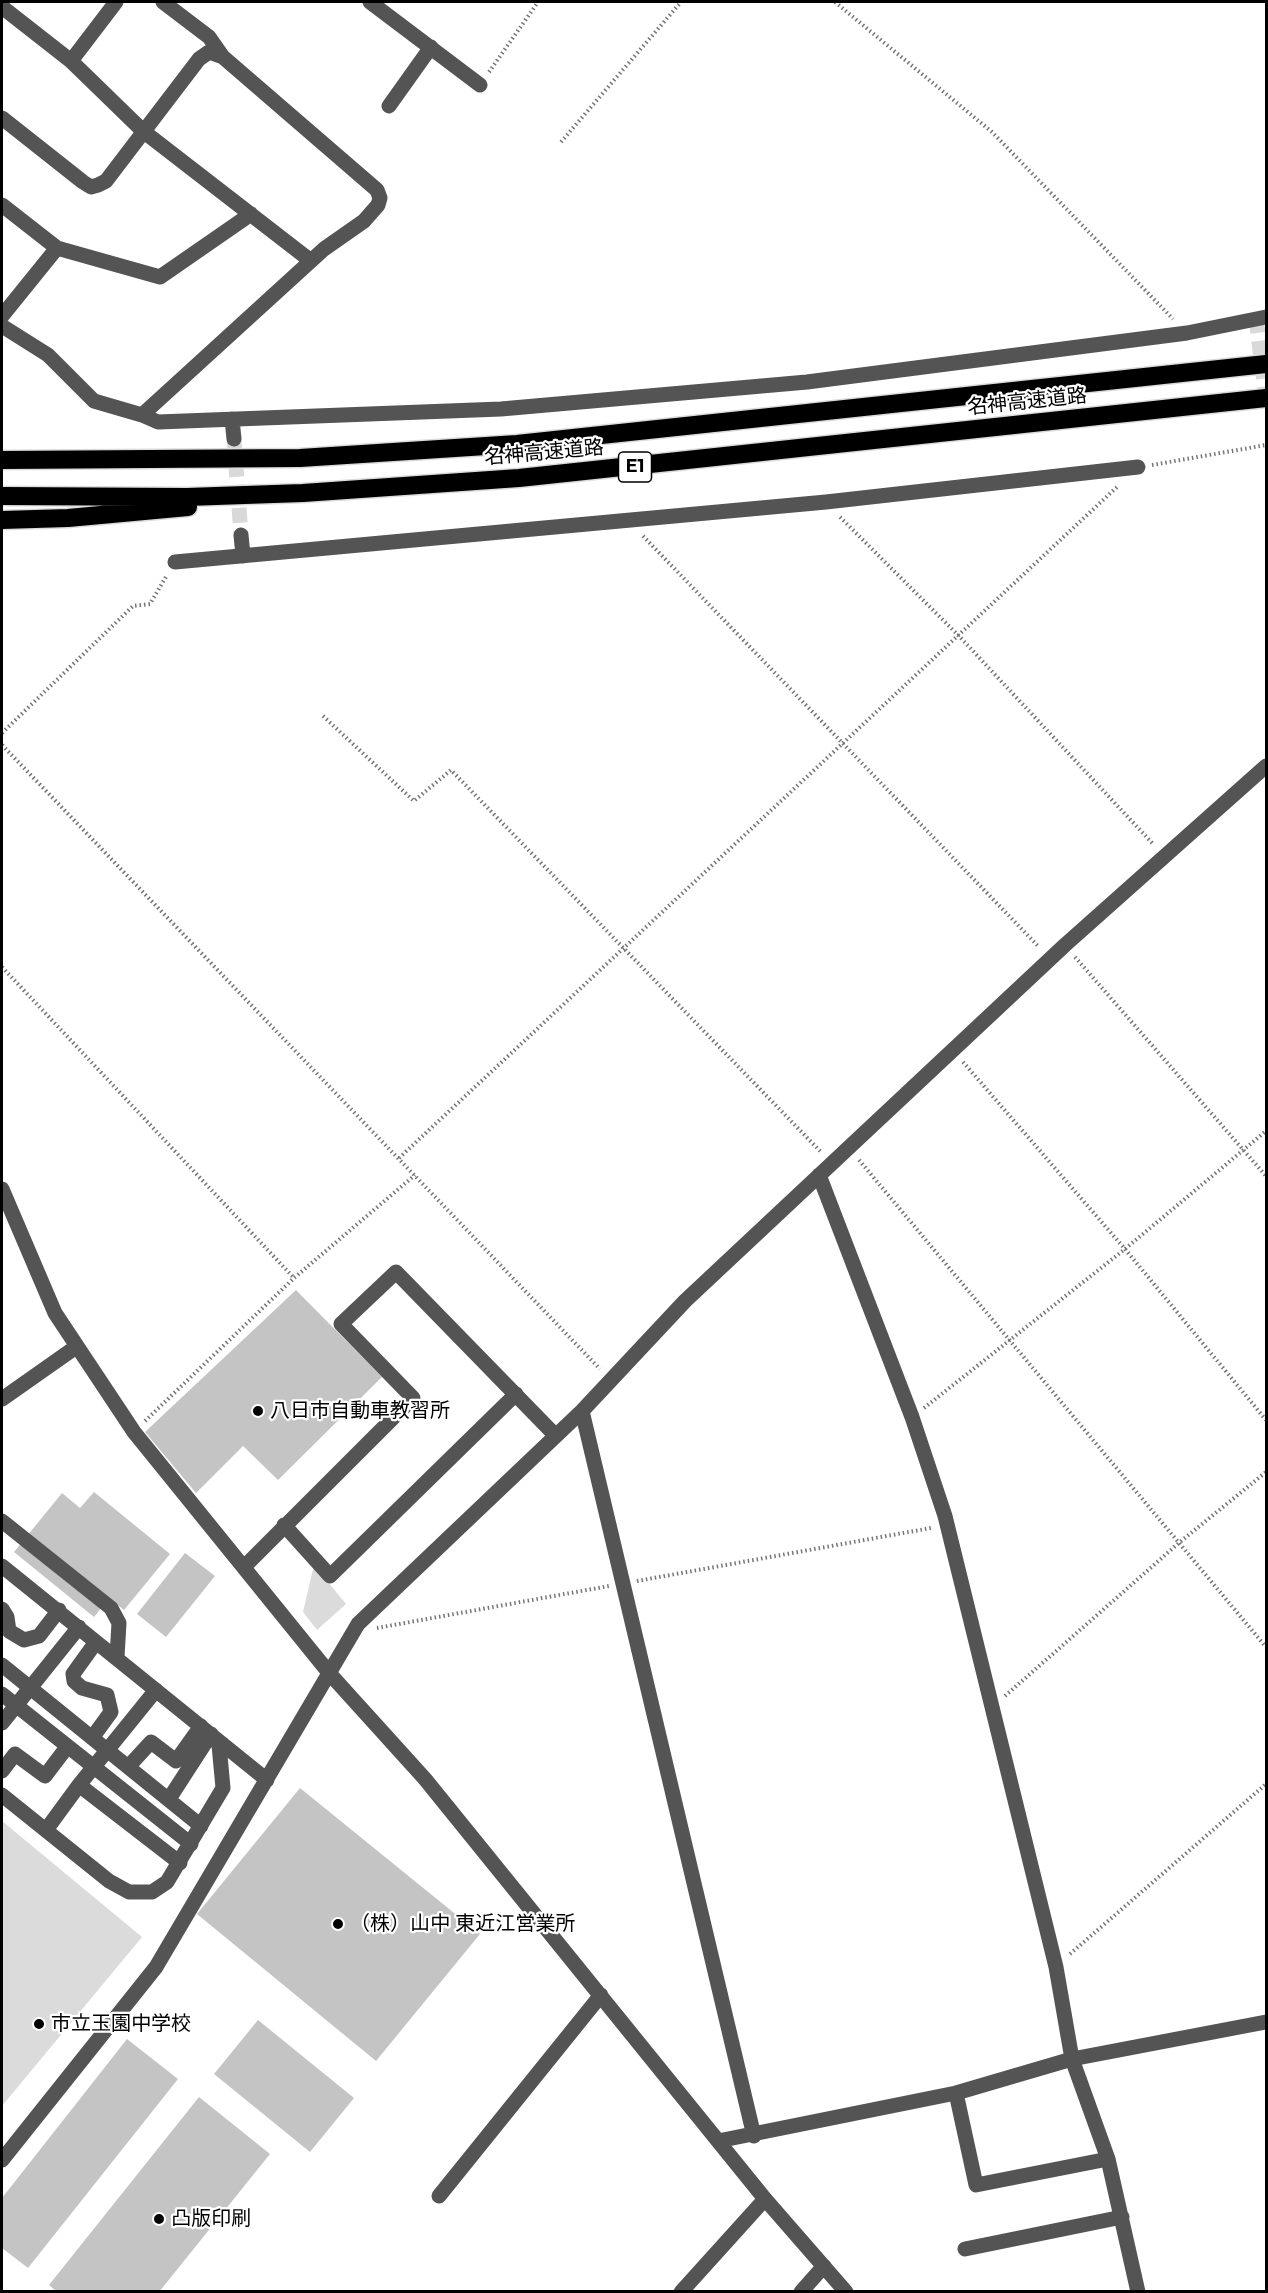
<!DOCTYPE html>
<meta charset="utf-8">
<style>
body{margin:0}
#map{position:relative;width:1268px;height:2293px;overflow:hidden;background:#fff;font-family:Montserrat,sans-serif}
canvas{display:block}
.frame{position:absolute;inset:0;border:3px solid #000;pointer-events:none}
</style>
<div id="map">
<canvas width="1268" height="2293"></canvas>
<div class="frame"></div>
</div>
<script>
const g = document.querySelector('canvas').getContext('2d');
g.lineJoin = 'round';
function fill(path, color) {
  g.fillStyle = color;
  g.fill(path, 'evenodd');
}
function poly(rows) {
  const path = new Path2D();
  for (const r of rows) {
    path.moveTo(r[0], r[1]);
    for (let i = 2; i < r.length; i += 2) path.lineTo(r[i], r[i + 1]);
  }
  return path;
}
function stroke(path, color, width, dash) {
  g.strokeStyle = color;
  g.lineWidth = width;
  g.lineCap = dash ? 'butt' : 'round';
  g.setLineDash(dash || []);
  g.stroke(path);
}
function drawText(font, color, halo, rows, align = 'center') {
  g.font = font + ' Montserrat,"Noto Sans JP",sans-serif';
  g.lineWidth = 4.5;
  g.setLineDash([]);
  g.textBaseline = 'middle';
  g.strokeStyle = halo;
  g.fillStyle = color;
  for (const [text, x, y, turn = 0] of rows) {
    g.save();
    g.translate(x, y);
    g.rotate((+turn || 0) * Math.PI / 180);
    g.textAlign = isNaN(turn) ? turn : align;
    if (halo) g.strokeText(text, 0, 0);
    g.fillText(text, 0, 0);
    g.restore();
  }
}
fill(poly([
 [314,1565,346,1604,317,1630,303,1612],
 [2,1821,142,1937,2,2106]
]), '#dbdbdb');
fill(poly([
 [296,1290,382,1377,278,1480,243,1446,196,1493,145,1432],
 [94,1492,170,1554,124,1610,109,1598,94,1617,14,1552,62,1493,80,1508],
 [185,1553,215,1576,166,1637,137,1614],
 [300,1788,480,1934,376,2061,197,1914],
 [258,2020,354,2098,310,2152,214,2074],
 [127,2039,178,2079,28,2268,2,2248,2,2198],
 [199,2097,270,2154,159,2292,57,2292,49,2285]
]), '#c4c4c4');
stroke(poly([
 [1256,318,1266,398],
 [234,439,241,535]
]), '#d9d9d9', 15, [15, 8]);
const highway = poly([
 [2,460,300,458,517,444,1266,364],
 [2,496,187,497,303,493,519,478,1266,398],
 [2,520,68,518,188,507]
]);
stroke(highway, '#dbdbdb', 21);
stroke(poly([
 [835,2,992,132,1173,319],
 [489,72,538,2],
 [561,142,681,2],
 [1152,465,1266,445],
 [840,517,959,636,1154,845],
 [643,536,1039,947],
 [323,716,414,801,451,770,821,1152],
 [2,733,133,606,150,604,167,575],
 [2,745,600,1369],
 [1075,957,1266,1176],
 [2,967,294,1278],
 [963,1062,1125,1249,1266,1420],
 [399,1158,1117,487],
 [859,1160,1266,1647],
 [924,1408,1125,1249,1266,1131],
 [145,1421,294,1278,415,1175],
 [637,1581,931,1528],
 [377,1628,609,1586],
 [1005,1696,1180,1542,1266,1472],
 [1070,1954,1266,1784]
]), '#767676', 4, [1.5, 3]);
stroke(poly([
 [370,2,480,85],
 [2,7,71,61,143,131,311,261],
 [71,61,116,2],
 [389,106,431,47],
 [2,118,83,182,91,187,98,185,106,181,199,59,209,52,223,57],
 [2,205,57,248,160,277,251,214],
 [2,316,57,248],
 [2,326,48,355,94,401,142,415,324,249,364,221,378,205,380,198,377,190,223,57,209,37,163,2],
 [142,415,158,422,501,409,807,382,1187,333,1266,317],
 [232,419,234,439],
 [241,535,243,556],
 [175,562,826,502,1138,467],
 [819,1175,912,1417,945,1516,1056,1967,1072,2059,1108,2159,1138,2292],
 [2,1189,55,1313,134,1432,330,1674,425,1779,765,2199,846,2292],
 [2,1399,76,1347],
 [582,1411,754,2136],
 [2,1521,111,1608,119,1623,117,1657],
 [284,1525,330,1576,516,1394],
 [2,1566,267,1780],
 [245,1566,413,1398,341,1324,396,1272,555,1435],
 [2,1609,7,1617,9,1631,24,1640,39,1636,59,1610],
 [2,1665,201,1826],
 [2,1694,191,1844],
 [2,1723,79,1627],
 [92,1738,111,1712,107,1695,82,1688,74,1681,73,1674,96,1642],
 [128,1767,151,1742,176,1761,201,1726],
 [2,1771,15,1754,45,1776,67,1747],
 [79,1785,180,1863],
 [2,1795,109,1881,129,1892,152,1892,167,1882,223,1788,219,1745,211,1734],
 [169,1799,211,1734],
 [46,1830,79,1785,156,1690],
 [956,2093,976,2185,1108,2159],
 [718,2141,956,2093,1072,2059,1266,2022],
 [2,2160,156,1967,358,1624,582,1411,685,1301,1065,945,1266,766],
 [439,2196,601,1995],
 [965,2249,1122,2217],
 [681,2292,765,2199],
 [801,2292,824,2266]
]), '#545454', 15);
stroke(highway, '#000', 18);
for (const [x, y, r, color] of [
 [258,1411,6,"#000"],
 [338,1924,6,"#000"],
 [39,2024,6,"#000"],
 [159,2219,6,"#000"]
]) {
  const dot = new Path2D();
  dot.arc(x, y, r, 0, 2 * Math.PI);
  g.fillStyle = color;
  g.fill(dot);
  stroke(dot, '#fff', 2);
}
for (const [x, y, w] of [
 [635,467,33]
]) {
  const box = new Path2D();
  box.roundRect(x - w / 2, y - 15, w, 30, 4.5);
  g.fillStyle = '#fff';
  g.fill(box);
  stroke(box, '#000', 1.5);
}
drawText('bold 18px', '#000', null, [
 ["E1",635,467]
]);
drawText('20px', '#000', '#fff', [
 ["名神高速道路",1027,402,-6],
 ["名神高速道路",544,453,-5]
]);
drawText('20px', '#000', '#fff', [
 ["八日市自動車教習所",270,1411],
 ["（株）山中 東近江営業所",350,1924],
 ["市立玉園中学校",51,2024],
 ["凸版印刷",171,2219]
], 'left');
</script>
